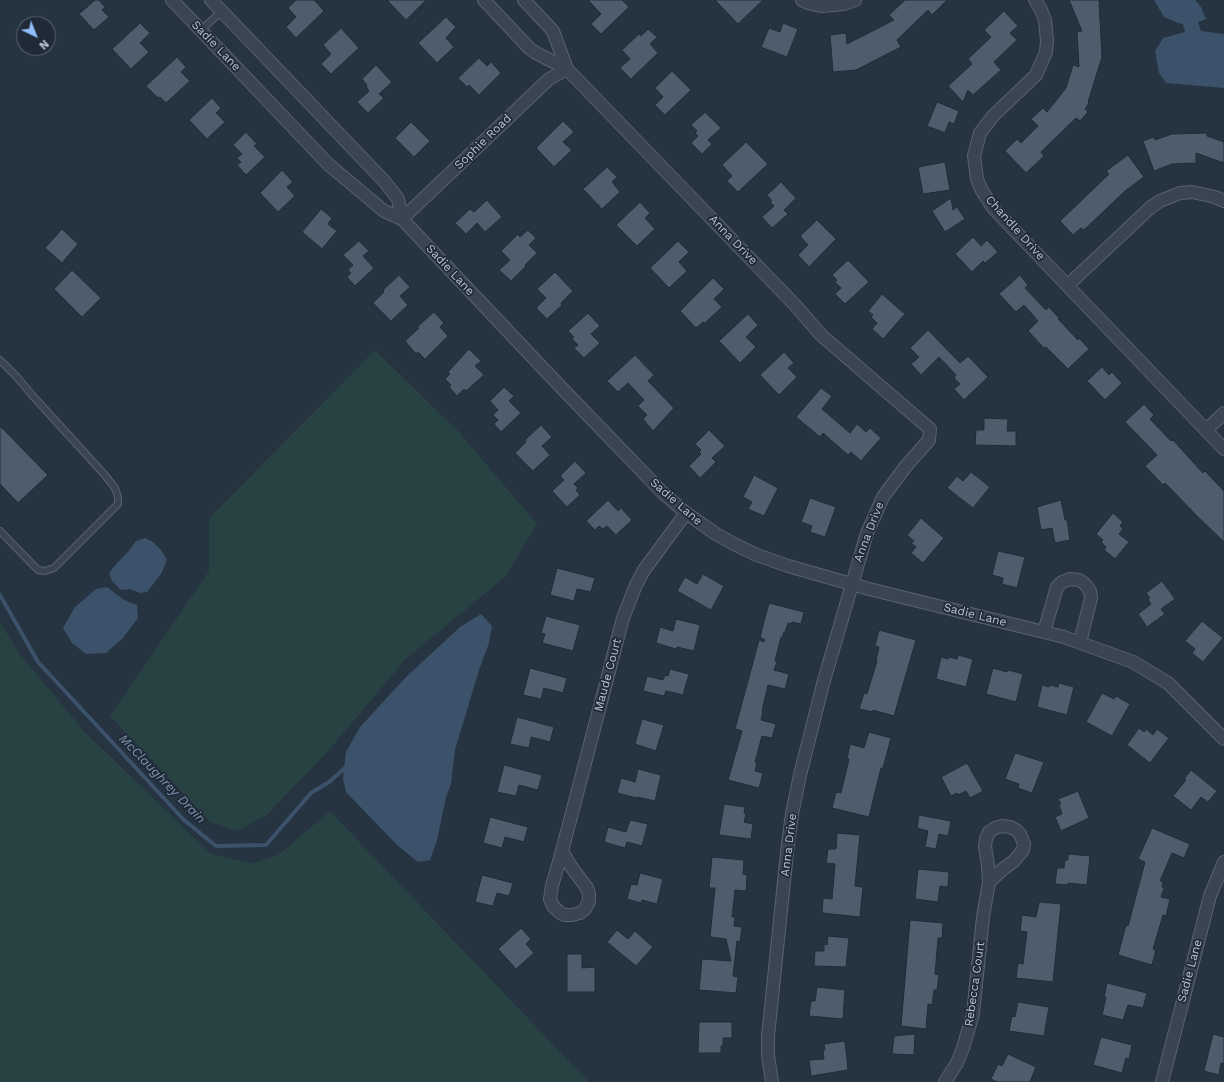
<!DOCTYPE html>
<style>
body{margin:0}
#map{position:relative;width:1224px;height:1082px;overflow:hidden;background:#263341;font-family:"Work Sans",sans-serif}
canvas{display:block}
.north{position:absolute;left:16px;top:16px;width:40px;height:40px;box-sizing:border-box;background:#1f2a36;border:1px solid #5c6672;border-radius:50%;rotate:137deg;font-size:11px;font-weight:700;line-height:16px;text-align:center;color:#b7c0cb}
.north::after{content:'';display:block;margin:auto;width:14px;height:18px;background:#90bdf8;clip-path:polygon(50% 0,100% 100%,50% 72%,0 100%)}
</style>
<div id="map">
<canvas width="1224" height="1082"></canvas>
<div class="north">N</div>
</div>
<script>
const g = document.querySelector('canvas').getContext('2d');
g.lineJoin = 'round';
function fill(path, color) {
  g.fillStyle = color;
  g.fill(path, 'evenodd');
}
function poly(rows) {
  const path = new Path2D();
  for (const r of rows) {
    path.moveTo(r[0], r[1]);
    for (let i = 2; i < r.length; i += 2) path.lineTo(r[i], r[i + 1]);
  }
  return path;
}
function stroke(path, color, width, dash) {
  g.strokeStyle = color;
  g.lineWidth = width;
  g.lineCap = dash ? 'butt' : 'round';
  g.setLineDash(dash || []);
  g.stroke(path);
}
function drawText(font, color, halo, rows, align = 'center') {
  g.font = font + ' "Work Sans",sans-serif';
  g.lineWidth = 3.5;
  g.setLineDash([]);
  g.textBaseline = 'middle';
  g.strokeStyle = halo;
  g.fillStyle = color;
  for (const [text, x, y, turn = 0] of rows) {
    g.save();
    g.translate(x, y);
    g.rotate((+turn || 0) * Math.PI / 180);
    g.textAlign = isNaN(turn) ? turn : align;
    if (halo) g.strokeText(text, 0, 0);
    g.fillText(text, 0, 0);
    g.restore();
  }
}
fill(poly([
 [375,350,460,433,537,524,505,577,406,659,330,749,267,815,238,831,210,822,110,716,209,571,209,518],
 [0,622,19,653,84,731,211,854,252,863,278,855,330,811,589,1082,0,1082]
]), '#284142');
fill(poly([
 [1154,0,1195,0,1201,7,1206,19,1198,22,1201,31,1224,34,1224,88,1166,83,1159,73,1155,51,1163,38,1185,32,1183,24,1178,23,1164,17],
 [145,538,153,542,161,550,167,560,161,574,147,592,140,593,130,589,121,590,112,581,109,573,117,563,128,552,136,541],
 [107,587,124,600,137,605,138,618,123,638,106,653,86,654,72,643,63,628,75,607,96,589],
 [481,614,492,626,489,643,479,670,455,750,451,784,446,797,437,840,430,860,418,862,397,845,346,792,343,779,346,752,360,727,406,677,460,627]
]), '#3c526a');
stroke(poly([
 [0,595,38,662,184,820,216,846,266,845,311,793,329,782,345,768]
]), '#3c526a', 4);
const building = poly([
 [95,0,99,0,105,7,102,10,109,17,94,30,79,14,95,0],
 [296,0,314,0,324,11,296,38,286,27,296,17,288,8,296,0],
 [387,0,426,0,406,20,387,0],
 [588,0,622,0,629,7,601,34,591,24,601,14,588,0],
 [715,0,763,0,738,24,715,0],
 [905,0,947,0,932,15,928,10,897,40,901,47,856,70,833,72,830,35,846,33,847,44,894,20,889,15,905,0],
 [1069,0,1099,0,1102,57,1088,102,1089,103,1085,109,1088,112,1080,121,1076,118,1041,152,1044,156,1026,173,1005,151,1017,139,1021,143,1038,126,1031,119,1043,108,1047,112,1066,88,1073,65,1079,67,1077,32,1082,31,1069,0],
 [1004,11,1018,26,1010,33,1017,40,994,62,1001,70,973,95,968,90,963,102,948,86,972,64,968,59,991,37,984,30,1004,11],
 [446,17,456,27,446,38,454,47,437,63,418,43,446,17],
 [140,23,150,33,140,43,149,52,131,69,112,49,140,23],
 [783,23,798,29,787,57,761,47,769,28,780,32,783,23],
 [341,28,359,48,331,74,321,64,331,54,323,45,341,28],
 [648,29,657,37,650,44,658,53,631,79,620,68,630,59,622,50,639,34,641,36,648,29],
 [177,57,186,67,181,72,190,81,166,103,160,97,158,98,146,86,177,57],
 [479,58,487,66,491,62,501,73,479,95,469,85,467,87,458,78,479,58],
 [376,65,392,82,379,94,384,98,368,113,357,102,369,91,366,86,367,85,362,79,376,65],
 [672,71,691,90,665,115,655,105,663,97,655,88,672,71],
 [212,98,221,108,216,113,225,122,207,139,189,120,212,98],
 [937,102,959,111,954,124,949,122,945,133,927,126,937,102],
 [705,112,721,128,708,140,712,144,702,154,691,143,698,136,695,133,697,131,691,125,705,112],
 [563,121,574,132,563,142,572,150,554,167,536,148,563,121],
 [411,122,430,141,414,157,395,138,411,122],
 [246,132,257,144,254,146,265,157,246,175,237,165,241,162,237,158,242,154,233,145,246,132],
 [1207,133,1207,136,1224,142,1224,163,1196,153,1196,163,1172,164,1154,171,1143,141,1154,137,1155,140,1172,134,1207,133],
 [746,142,768,164,738,192,727,181,732,176,722,165,746,142],
 [1128,155,1144,177,1125,191,1084,230,1081,228,1073,235,1060,221,1109,174,1106,171,1128,155],
 [945,162,950,190,923,194,918,167,945,162],
 [607,167,617,177,612,182,620,192,602,209,583,189,607,167],
 [282,170,293,182,287,187,295,196,278,212,260,193,282,170],
 [781,182,796,198,784,210,788,214,772,228,762,217,774,206,770,202,772,201,767,195,781,182],
 [951,198,953,210,957,207,965,219,945,232,932,211,951,198],
 [487,200,502,217,485,232,477,223,466,234,455,223,470,209,474,212,487,200],
 [640,202,650,213,645,218,655,229,637,246,616,225,640,202],
 [321,209,332,218,328,224,337,231,322,249,302,232,321,209],
 [817,220,836,239,809,267,798,255,808,245,800,236,817,220],
 [62,229,78,244,62,263,45,248,62,229],
 [528,230,536,238,529,245,537,253,525,265,526,266,511,281,499,270,510,260,501,251,518,234,520,237,528,230],
 [973,237,981,246,987,240,998,252,985,263,983,261,972,272,955,254,973,237],
 [359,241,369,251,363,256,374,268,355,286,347,277,351,273,348,270,353,265,343,255,359,241],
 [678,241,689,252,679,262,687,271,669,288,650,268,678,241],
 [848,260,869,282,845,304,835,294,841,288,835,282,837,280,832,275,848,260],
 [72,270,101,298,82,317,54,289,72,270],
 [555,272,573,291,561,303,562,305,547,319,536,308,546,298,537,289,555,272],
 [399,275,410,287,400,296,408,305,391,321,373,303,384,292,383,290,399,275],
 [1020,275,1028,285,1025,288,1046,310,1049,307,1059,318,1058,319,1078,340,1079,338,1089,349,1068,369,1046,347,1044,348,1028,331,1038,321,1024,305,1016,312,999,294,1020,275],
 [713,278,724,289,714,299,722,307,705,323,703,322,696,328,680,311,713,278],
 [882,294,905,314,883,339,872,329,877,323,871,317,873,315,868,311,882,294],
 [434,312,444,323,440,327,448,336,425,359,418,352,416,354,405,341,419,328,417,327,434,312],
 [588,313,600,326,591,334,600,343,584,358,574,348,578,345,572,339,574,337,568,331,588,313],
 [748,314,758,325,746,337,756,347,740,363,719,341,748,314],
 [928,330,960,363,968,356,988,377,964,400,954,389,960,384,954,378,956,375,939,357,921,375,911,364,919,357,910,348,928,330],
 [469,349,481,361,475,366,484,375,466,391,464,389,457,396,449,387,451,385,445,379,450,374,448,372,469,349],
 [784,352,794,363,788,368,797,377,779,395,760,375,784,352],
 [635,355,654,375,648,381,674,408,653,431,643,419,647,415,638,406,644,400,628,383,618,392,607,381,635,355],
 [1102,367,1109,375,1112,372,1122,383,1105,400,1087,381,1102,367],
 [504,387,514,396,509,401,521,413,501,432,494,424,498,420,493,415,498,410,490,401,504,387],
 [821,388,832,396,822,409,850,433,857,424,866,432,870,428,881,438,861,461,851,452,848,455,823,433,820,437,796,417,821,388],
 [1144,404,1154,415,1150,419,1171,441,1173,440,1203,473,1205,471,1224,491,1224,542,1196,515,1165,483,1163,485,1145,466,1157,455,1125,422,1144,404],
 [984,418,1008,419,1007,431,1016,431,1016,446,975,445,976,430,984,430,984,418],
 [541,425,552,437,542,446,550,455,533,471,515,453,526,442,525,440,541,425],
 [0,426,48,475,18,503,0,484,0,426],
 [709,430,725,446,712,458,716,462,700,478,689,466,701,454,699,452,701,450,695,444,709,430],
 [575,461,586,473,574,484,578,488,576,490,580,495,567,507,552,491,564,480,560,476,575,461],
 [971,472,990,487,973,508,947,488,957,476,963,481,971,472],
 [754,475,778,488,764,516,748,509,752,502,743,497,754,475],
 [810,498,836,507,825,537,810,532,812,526,801,522,810,498],
 [608,500,618,511,621,508,632,520,616,535,607,526,603,529,599,526,595,530,586,521,608,500],
 [1061,500,1065,520,1067,520,1070,540,1055,543,1052,528,1041,530,1037,507,1061,500],
 [1113,513,1123,522,1120,526,1123,529,1119,534,1129,542,1115,559,1104,550,1106,547,1101,542,1103,540,1096,534,1113,513],
 [921,518,944,538,923,563,911,553,916,547,911,543,914,541,907,535,921,518],
 [998,551,1025,557,1017,588,1002,584,1003,578,992,575,998,551],
 [557,568,595,578,591,592,577,589,574,601,550,595,557,568],
 [703,574,724,586,711,610,677,591,685,577,697,584,703,574],
 [1162,581,1175,599,1161,609,1165,614,1147,627,1138,614,1151,604,1148,600,1150,598,1146,593,1162,581],
 [769,603,804,612,801,624,792,622,791,624,788,623,785,632,784,632,782,638,781,637,775,661,777,662,774,670,789,674,785,689,768,685,762,711,763,711,761,720,776,724,772,738,762,736,755,762,757,763,755,771,763,773,759,788,728,780,742,731,735,729,759,640,764,642,765,640,760,637,769,603],
 [546,616,580,625,573,651,542,643,545,634,541,633,546,616],
 [676,619,700,625,694,651,677,647,676,649,656,643,660,627,673,631,676,619],
 [1202,621,1223,638,1203,662,1192,653,1195,649,1185,641,1202,621],
 [879,630,916,640,894,716,873,710,873,712,859,709,864,693,867,694,877,661,876,661,879,647,875,646,879,630],
 [958,655,973,659,966,687,936,679,941,657,948,659,949,657,957,659,958,655],
 [530,668,567,678,563,693,544,688,541,699,523,695,530,668],
 [993,668,1007,672,1008,670,1023,674,1016,702,986,694,993,668],
 [670,669,689,674,683,695,666,691,664,696,643,691,647,676,663,680,665,675,668,676,670,669],
 [1059,683,1074,687,1067,715,1037,707,1042,685,1049,687,1050,685,1058,687,1059,683],
 [1102,693,1114,699,1116,696,1130,704,1112,736,1086,722,1102,693],
 [517,717,554,727,550,742,531,737,529,748,510,744,517,717],
 [642,719,664,725,656,751,635,744,642,719],
 [1139,728,1144,732,1146,729,1153,735,1157,729,1169,738,1150,763,1127,745,1139,728],
 [869,732,891,738,883,768,881,768,869,817,832,808,836,792,841,793,849,759,847,759,850,744,864,748,869,732],
 [1015,753,1044,762,1032,793,1018,788,1019,784,1005,779,1015,753],
 [967,763,983,791,970,798,966,791,958,795,957,793,951,796,941,777,967,763],
 [504,765,542,775,538,790,519,785,516,796,497,792,504,765],
 [638,769,661,775,655,801,637,797,637,798,617,793,621,778,635,782,638,769],
 [1191,770,1217,791,1208,802,1201,797,1191,810,1173,796,1186,780,1184,779,1191,770],
 [1078,791,1089,818,1061,831,1055,817,1062,814,1059,805,1061,804,1058,799,1078,791],
 [724,804,745,807,744,813,746,814,744,822,753,824,751,839,719,835,724,804],
 [919,815,951,821,948,836,939,834,936,849,925,847,928,831,917,828,919,815],
 [490,817,528,827,524,842,505,837,502,848,483,843,490,817],
 [630,820,648,824,642,846,627,842,625,848,604,842,608,827,626,832,630,820],
 [1152,828,1190,844,1184,858,1172,853,1160,881,1163,881,1162,887,1164,888,1161,897,1170,899,1166,916,1163,915,1153,949,1156,950,1152,965,1118,955,1126,925,1128,926,1145,862,1138,859,1152,828],
 [837,833,860,835,855,886,863,887,860,917,822,913,823,898,832,899,835,864,826,863,828,849,836,849,837,833],
 [1068,854,1090,856,1087,885,1068,883,1068,885,1055,884,1057,868,1064,868,1065,860,1068,860,1068,854],
 [712,857,744,860,743,874,747,875,746,891,735,890,732,917,735,917,734,926,742,927,740,942,737,941,733,976,738,977,736,993,699,990,702,959,731,961,726,939,710,937,715,888,709,888,712,857],
 [918,869,949,872,948,887,940,886,938,902,915,899,918,869],
 [640,873,663,879,657,904,642,900,641,903,627,899,631,884,637,885,640,873],
 [482,875,513,883,509,896,497,893,493,906,475,902,482,875],
 [1039,902,1061,904,1053,982,1016,978,1018,963,1023,964,1027,932,1020,931,1022,915,1036,917,1039,902],
 [910,920,943,923,942,938,938,938,935,974,939,975,937,990,934,990,932,1005,928,1004,926,1029,901,1026,910,920],
 [521,928,531,939,526,944,534,953,516,969,498,949,521,928],
 [617,930,628,939,635,931,653,947,636,966,607,942,617,930],
 [828,936,849,938,846,967,814,966,815,951,824,951,824,944,827,945,828,936],
 [567,954,582,954,582,968,595,967,595,992,567,992,567,954],
 [1107,983,1147,993,1143,1008,1128,1005,1123,1020,1102,1015,1106,997,1104,997,1107,983],
 [817,987,845,990,843,1019,809,1016,811,1001,815,1001,817,987],
 [1018,1002,1049,1007,1044,1036,1009,1031,1012,1016,1015,1017,1018,1002],
 [699,1022,732,1022,732,1038,723,1038,723,1046,721,1046,721,1053,698,1053,699,1022],
 [915,1034,914,1055,892,1054,894,1036,915,1034],
 [1213,1034,1224,1037,1224,1064,1221,1063,1219,1075,1204,1071,1213,1034],
 [1101,1037,1132,1045,1129,1059,1126,1058,1122,1073,1093,1065,1101,1037],
 [845,1041,848,1070,811,1076,809,1060,824,1059,823,1050,825,1050,824,1044,845,1041],
 [1008,1054,1036,1067,1030,1082,997,1082,991,1079,998,1064,1002,1066,1008,1054]
]);
fill(building, '#4f5c6c');
stroke(building, '#212c38', 1);
const service = poly([
 [201,30,222,11],
 [0,360,16,376,32,395,104,474,115,488,118,497,118,504,54,568,45,571,38,570,0,531]
]);
const minor = poly([
 [172,0,329,165,384,211,402,219,556,382,662,492,686,513,716,534,734,544,757,555,788,566,869,589,1064,637,1133,662,1168,683,1224,739],
 [211,0,385,182,398,199,402,219],
 [484,0,529,48,536,53,567,69,796,306,821,335,930,429,929,440,906,466,883,497,867,533,823,684,800,775,792,814,788,843,768,1036,768,1055,772,1082],
 [524,0,553,31,567,69],
 [802,0,808,3,821,6,844,4,855,0],
 [1035,0,1041,10,1045,20,1047,41,1046,52,1036,75,993,116,980,133,974,156,977,179,981,189,993,208,1224,449],
 [402,219,549,79,567,69],
 [1068,285,1151,207,1160,201,1180,193,1192,192,1215,197,1224,201],
 [1206,430,1224,413],
 [1044,632,1057,587,1062,582,1070,579,1079,580,1085,584,1090,591,1091,598,1080,642],
 [562,851,570,865,587,888,589,894,589,901,585,909,580,913,572,915,564,915,559,912,553,906,550,899,552,886,562,851,623,618,636,585,644,570,686,513],
 [945,1082,957,1063,963,1048,973,1014,983,917,989,882,988,866,985,846,986,839,989,832,995,828,1002,826,1010,827,1016,830,1020,834,1024,844,1023,850,1014,861,1003,869,989,882],
 [1162,1082,1210,896,1224,862]
]);
stroke(service, '#58636e', 8);
stroke(minor, '#58636e', 14);
stroke(service, '#3a4551', 6);
stroke(minor, '#3a4551', 12);
drawText('12px', '#b7c0cb', '#1f2a36', [
 ["Sadie Lane",216,46,46],
 ["Sophie Road",483,142,-44],
 ["Chandle Drive",1015,228,48],
 ["Anna Drive",733,240,46],
 ["Sadie Lane",450,270,47],
 ["Sadie Lane",676,502,41],
 ["Anna Drive",869,532,-69],
 ["Sadie Lane",975,615,14],
 ["Maude Court",608,675,-75],
 ["Anna Drive",789,845,-83],
 ["Sadie Lane",1190,971,-75],
 ["Rebecca Court",975,984,-82]
]);
drawText('italic 13px', '#7892ae', '#1f2a36', [
 ["McClaughrey Drain",162,779,46]
]);
</script>
